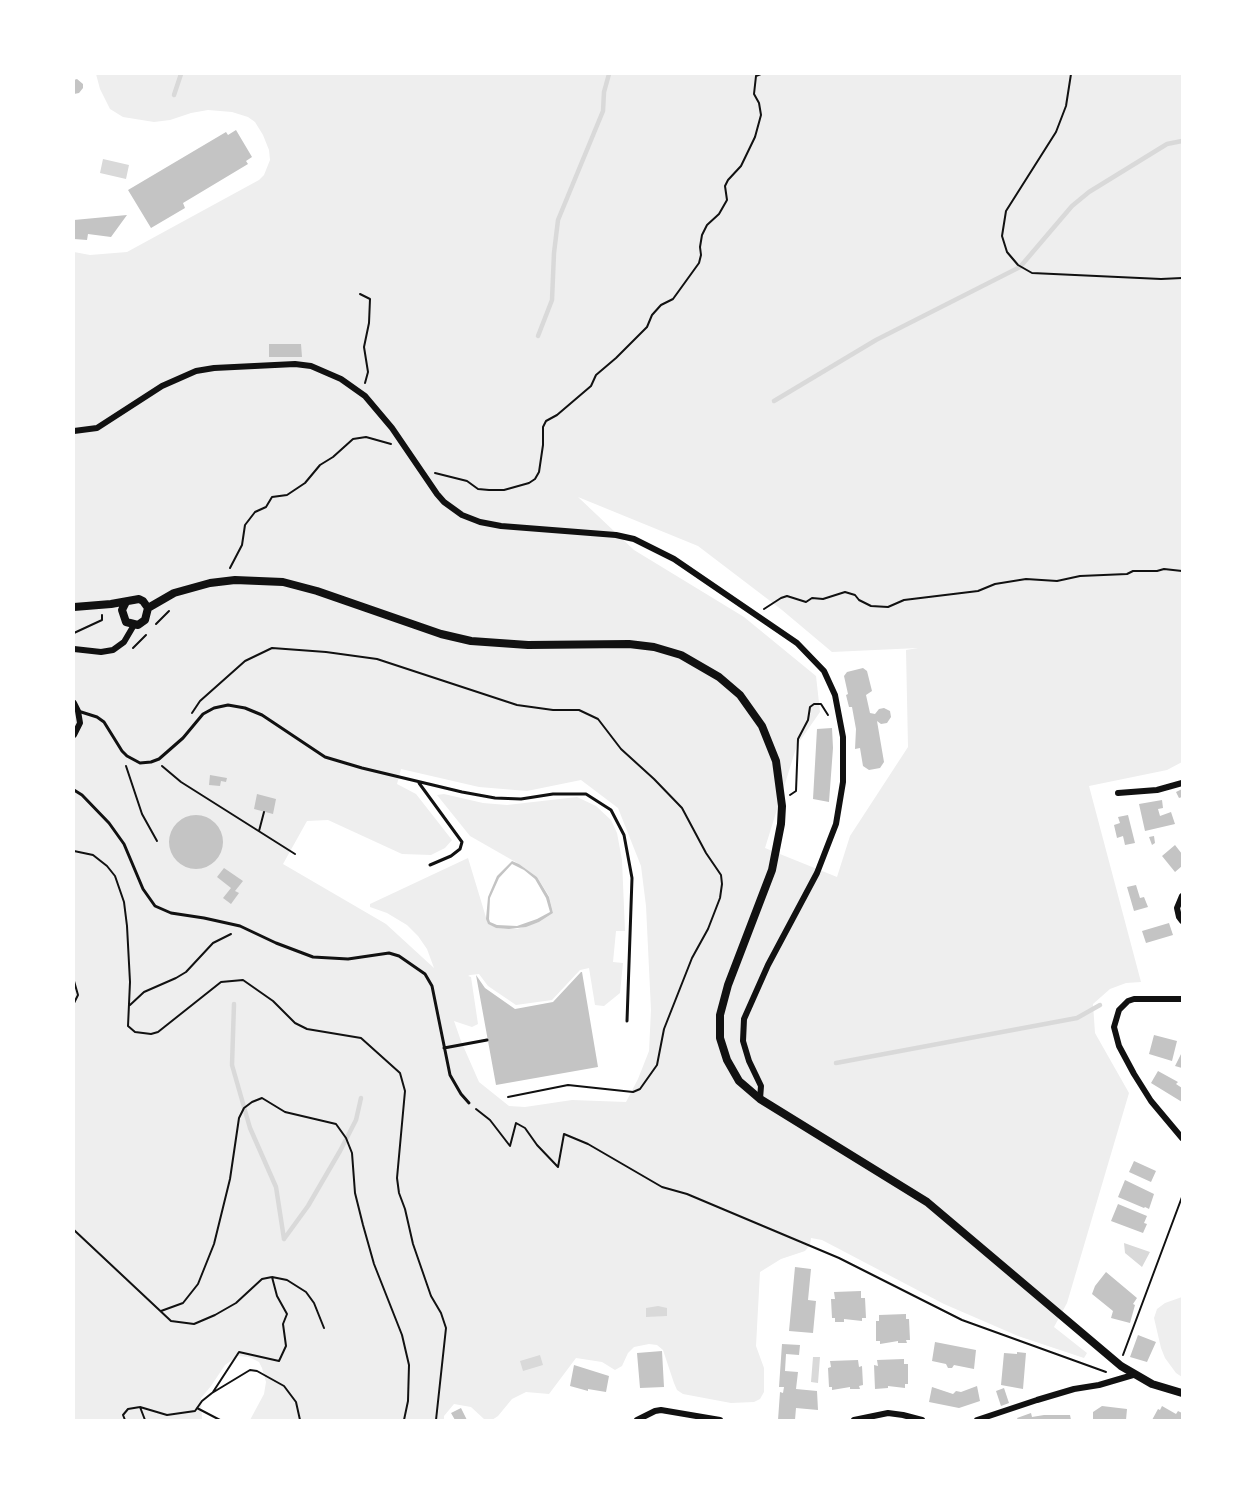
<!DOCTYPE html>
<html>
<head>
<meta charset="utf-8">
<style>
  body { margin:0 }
  #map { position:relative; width:1256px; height:1494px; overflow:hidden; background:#fff; font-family:Rubik,sans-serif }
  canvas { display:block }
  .frame { position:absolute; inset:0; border:75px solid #fff; pointer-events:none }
</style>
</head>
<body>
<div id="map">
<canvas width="1256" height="1494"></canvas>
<div class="frame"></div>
</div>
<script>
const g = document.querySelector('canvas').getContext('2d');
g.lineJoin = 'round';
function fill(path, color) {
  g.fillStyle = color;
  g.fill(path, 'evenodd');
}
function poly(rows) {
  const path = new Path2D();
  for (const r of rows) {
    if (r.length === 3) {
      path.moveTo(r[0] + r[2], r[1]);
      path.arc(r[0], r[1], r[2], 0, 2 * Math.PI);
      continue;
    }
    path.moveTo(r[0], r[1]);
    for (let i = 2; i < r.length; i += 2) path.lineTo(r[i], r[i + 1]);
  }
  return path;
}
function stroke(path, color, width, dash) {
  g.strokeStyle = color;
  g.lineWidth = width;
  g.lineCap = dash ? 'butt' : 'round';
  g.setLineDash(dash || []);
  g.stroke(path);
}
const green = poly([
  [96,74,1182,74,1182,762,1167,770,1089,786,1141,982,1126,983,1110,989,1093,1004,1095,1033,1129,1093,1067,1303,1054,1327,1087,1353,1084,1358,1018,1336,944,1304,822,1240,811,1238,810,1245,805,1251,781,1259,760,1272,756,1346,764,1368,764,1392,760,1399,754,1402,731,1403,683,1394,677,1390,674,1383,663,1350,657,1345,649,1344,634,1347,628,1353,622,1366,615,1370,602,1362,576,1358,549,1394,526,1392,512,1399,498,1416,492,1420,484,1419,471,1407,454,1404,444,1416,444,1420,250,1420,264,1394,266,1382,262,1368,259,1362,249,1357,238,1356,225,1365,211,1386,201,1398,202,1420,74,1420,74,252,90,255,127,252,259,180,264,175,270,160,269,150,263,135,255,122,248,117,232,112,208,110,191,113,170,120,154,122,123,117,110,109,100,89],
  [578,497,698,546,782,610,832,652,918,648,906,650,908,747,850,836,837,877,765,848,797,745,820,712,816,676,744,617,634,550],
  [401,769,479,787,527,791,581,780,618,808,641,866,646,906,651,1010,649,1051,638,1079,626,1102,572,1100,525,1107,509,1106,479,1082,461,1041,454,1021,472,1027,478,1024,471,977,468,976,470,975,479,974,488,986,516,1005,552,1000,580,970,589,968,595,1005,604,1006,620,993,623,963,613,962,616,931,625,931,622,860,617,833,611,820,596,806,577,797,507,805,483,803,444,794,437,795,470,836,519,864,537,877,549,896,553,913,539,922,517,929,496,928,488,924,468,858,370,904,370,907,387,913,407,925,418,936,427,949,434,968,386,924,283,864,307,821,328,820,402,854,431,855,445,848,452,840,416,794,397,784],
  [1182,1297,1182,1377,1176,1373,1165,1358,1161,1348,1154,1318,1157,1309,1165,1303]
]);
const water = poly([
  [103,159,129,165,126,179,100,173],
  [1124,1243,1150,1252,1142,1267,1125,1253],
  [658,1306,667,1308,667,1316,646,1317,646,1308],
  [540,1355,543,1365,523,1371,520,1361],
  [813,1357,820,1357,818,1383,811,1382]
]);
const stream = poly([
  [174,95,181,74],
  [538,336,552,300,554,253,558,220,603,111,604,92,609,74],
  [774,401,876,340,1020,267,1072,206,1089,192,1167,144,1182,141],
  [234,1004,232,1065,250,1128,276,1187,284,1239],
  [836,1063,1077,1018,1100,1005],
  [284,1239,308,1206,340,1151,356,1120,361,1098]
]);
const building = poly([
  [77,79,83,84,83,88,79,93,74,94,74,80],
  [236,130,252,157,246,161,248,164,183,203,185,208,151,228,128,190,226,132,228,135],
  [127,215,111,237,88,234,87,240,74,239,74,220],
  [269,344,301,344,302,357,269,357],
  [863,668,867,671,872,691,866,695,870,713,875,714,879,709,884,708,890,711,891,717,887,723,881,724,877,721,884,762,880,768,869,770,863,766,860,748,855,749,856,729,852,707,849,707,846,695,848,694,844,676,847,672],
  [832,728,833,748,829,802,813,799,817,729],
  [210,775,227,778,226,782,221,781,220,786,209,785],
  [1182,789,1182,797,1179,798,1176,792],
  [257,794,276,799,273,814,254,809],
  [1162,800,1163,808,1158,809,1160,816,1171,812,1175,824,1145,831,1139,804],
  [196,842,27],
  [1128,815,1135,843,1125,845,1123,836,1117,838,1114,825,1120,823,1118,817],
  [1154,836,1155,843,1152,845,1149,837],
  [1175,845,1182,854,1182,866,1175,872,1162,856],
  [512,861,519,864,537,877,549,897,553,913,539,922,526,927,509,929,496,928,488,924,486,919,488,897,497,876],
  [512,864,524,870,535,879,546,898,550,912,537,919,517,926,497,925,490,922,489,919,490,898,499,878],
  [224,868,243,881,235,891,239,893,231,904,223,898,231,888,217,877],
  [1136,885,1140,898,1144,897,1148,907,1134,911,1127,887],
  [1169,923,1173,935,1146,943,1142,931],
  [581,972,582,972,598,1067,496,1085,476,975,485,988,515,1009,553,1002],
  [1154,1035,1177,1041,1172,1061,1149,1054],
  [1182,1052,1182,1068,1175,1066],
  [1158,1071,1178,1082,1176,1084,1182,1088,1182,1102,1151,1083],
  [1134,1161,1156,1171,1151,1182,1129,1172],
  [1125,1180,1154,1194,1149,1209,1145,1207,1144,1208,1118,1197],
  [1118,1204,1147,1216,1144,1223,1147,1224,1143,1233,1111,1221],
  [795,1267,811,1269,808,1300,816,1301,813,1333,789,1331],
  [1106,1272,1137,1298,1133,1304,1135,1305,1130,1323,1111,1318,1113,1311,1092,1294,1095,1286],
  [861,1291,861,1298,865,1298,866,1318,862,1318,862,1321,844,1319,844,1322,835,1322,835,1318,832,1318,831,1299,835,1299,834,1292],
  [906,1314,906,1319,909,1319,910,1340,906,1340,907,1343,898,1343,898,1341,880,1344,880,1341,876,1341,876,1321,879,1321,879,1315],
  [1138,1335,1156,1342,1147,1362,1130,1357],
  [935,1342,976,1350,974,1369,954,1365,952,1368,948,1368,946,1364,932,1361],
  [782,1344,800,1345,799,1355,786,1354,785,1371,798,1372,796,1389,817,1391,818,1410,796,1408,795,1420,778,1420,780,1392,783,1393,784,1387,779,1387],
  [662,1351,664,1387,640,1388,637,1353],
  [1017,1352,1026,1353,1023,1389,1001,1385,1004,1353,1017,1354],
  [904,1359,904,1364,908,1364,908,1384,905,1384,905,1388,888,1386,888,1388,875,1389,874,1365,878,1366,877,1360],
  [858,1360,859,1367,862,1366,863,1385,859,1386,860,1389,850,1389,850,1387,832,1390,832,1387,829,1387,828,1368,831,1367,830,1361],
  [574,1365,609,1376,606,1392,588,1389,588,1391,570,1386],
  [977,1386,980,1401,959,1408,929,1402,932,1387,953,1394,956,1391,961,1392],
  [1004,1388,1009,1403,1001,1406,996,1391],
  [1102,1406,1127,1409,1126,1420,1093,1420,1093,1412],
  [1162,1406,1176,1414,1178,1411,1182,1413,1182,1420,1152,1420,1158,1409,1160,1410],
  [461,1408,467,1420,455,1420,451,1413],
  [1031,1413,1032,1417,1044,1415,1070,1415,1071,1420,1018,1420,1017,1418]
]);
const path = poly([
  [1071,74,1066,106,1056,132,1006,211,1002,236,1007,252,1018,265,1032,273,1161,279,1182,278],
  [360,294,370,299,369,323,364,347,368,372,365,383],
  [435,473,467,481,478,489,489,490,504,490,529,483,535,479,539,472,543,445,543,427,546,421,557,415,591,386,596,375,616,358,647,327,652,315,661,305,673,299,699,263,701,255,700,247,702,235,707,225,719,214,727,200,725,186,728,180,741,166,755,137,761,115,759,103,754,94,756,76,761,74],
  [230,568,242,545,245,525,255,512,266,507,272,497,287,495,305,483,320,465,333,457,353,439,366,437,391,444],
  [764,609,781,598,787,596,806,602,812,598,823,599,845,592,855,595,859,600,871,606,888,607,904,600,978,591,995,584,1026,579,1057,581,1080,576,1127,574,1133,571,1157,571,1164,569,1182,571],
  [156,624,169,611],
  [74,633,102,620,102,615],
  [133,648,146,635],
  [192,713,200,701,245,661,272,648,326,652,377,659,517,705,553,710,579,710,598,719,621,749,654,779,682,808,706,853,721,875,722,884,720,898,708,929,692,958,664,1029,657,1065,640,1089,633,1092,568,1085,508,1097],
  [126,766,142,814,157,841],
  [162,766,181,782,295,854],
  [790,795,796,791,798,739,808,720,810,707,814,704,821,704,828,715],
  [259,831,264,812],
  [74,851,93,855,107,866,115,876,124,902,127,926,130,982,128,1026,135,1032,151,1034,158,1032,221,982,243,980,273,1001,295,1023,307,1029,361,1038,400,1073,405,1091,397,1178,399,1193,405,1209,413,1244,431,1296,441,1313,446,1328,436,1420],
  [74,981,78,995,74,1003],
  [130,1005,144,992,176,978,186,972,213,943,231,934],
  [476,1109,490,1120,510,1146,516,1123,525,1128,537,1145,558,1167,564,1134,588,1144,662,1187,687,1194,839,1258,962,1320,1106,1372],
  [74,1230,171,1321,194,1324,215,1315,236,1303,262,1279,272,1277,287,1280,306,1292,314,1303,324,1328],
  [161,1311,183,1303,198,1284,214,1244,230,1179,239,1118,244,1108,252,1102,262,1098,285,1112,336,1124,346,1138,352,1153,355,1193,363,1225,374,1264,402,1335,409,1365,408,1401,404,1420],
  [1123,1355,1182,1197],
  [213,1392,239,1352,279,1361,286,1346,283,1324,287,1314,277,1296,272,1277],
  [140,1407,145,1420],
  [197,1408,220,1420],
  [125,1420,123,1415,128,1409,140,1407,167,1415,195,1411,202,1401,212,1393,250,1370,257,1371,284,1386,296,1402,300,1420]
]);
const service = poly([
  [78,711,97,717,104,722,122,751,127,756,140,763,151,762,159,759,183,738,203,714,214,708,228,705,245,708,262,715,325,757,362,768,462,792,495,798,521,799,553,794,586,794,611,810,624,835,632,878,627,1021],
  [419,783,462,842,460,849,451,856,430,865],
  [74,790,82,795,109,823,124,844,143,889,155,906,171,913,204,918,240,926,276,943,313,957,348,959,389,953,399,956,425,974,432,986,450,1075,461,1094,469,1103],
  [444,1048,487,1040]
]);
const minor = poly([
  [74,431,97,428,162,386,196,371,214,368,295,364,311,366,341,379,365,396,392,428,437,494,444,502,462,515,480,522,501,526,616,535,634,539,674,559,797,643,824,671,835,695,843,737,843,782,836,824,817,873,768,965,744,1019,743,1041,749,1061,761,1086,760,1099],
  [74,649,101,652,113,650,124,642,134,625],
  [74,703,78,711,80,723,74,735],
  [1118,793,1157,790,1182,783],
  [1182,896,1177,908,1179,917,1182,921],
  [1182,999,1134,999,1128,1001,1119,1010,1114,1027,1119,1046,1134,1074,1151,1101,1182,1138],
  [637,1420,655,1411,661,1410,720,1420],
  [854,1420,888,1413,903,1415,922,1420],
  [977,1420,1037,1400,1074,1389,1099,1385,1133,1375]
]);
const tertiary = poly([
  [74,607,111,604,139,599,143,601,148,608,145,620,138,625,126,622,122,610,126,602],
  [148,608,174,593,210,583,235,580,283,582,317,591,441,634,471,641,528,645,629,644,654,647,681,655,719,677,740,695,762,726,776,761,782,806,781,824,772,870,728,985,720,1015,720,1038,727,1060,739,1081,760,1099,927,1202,1121,1366,1152,1384,1182,1393]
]);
fill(green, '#eee');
fill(water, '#d9d9d9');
stroke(stream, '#d9d9d9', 4.5);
fill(building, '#c4c4c4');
stroke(path, '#111', 2);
stroke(service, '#111', 3);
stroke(minor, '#111', 6);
stroke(tertiary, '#111', 8);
</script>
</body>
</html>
